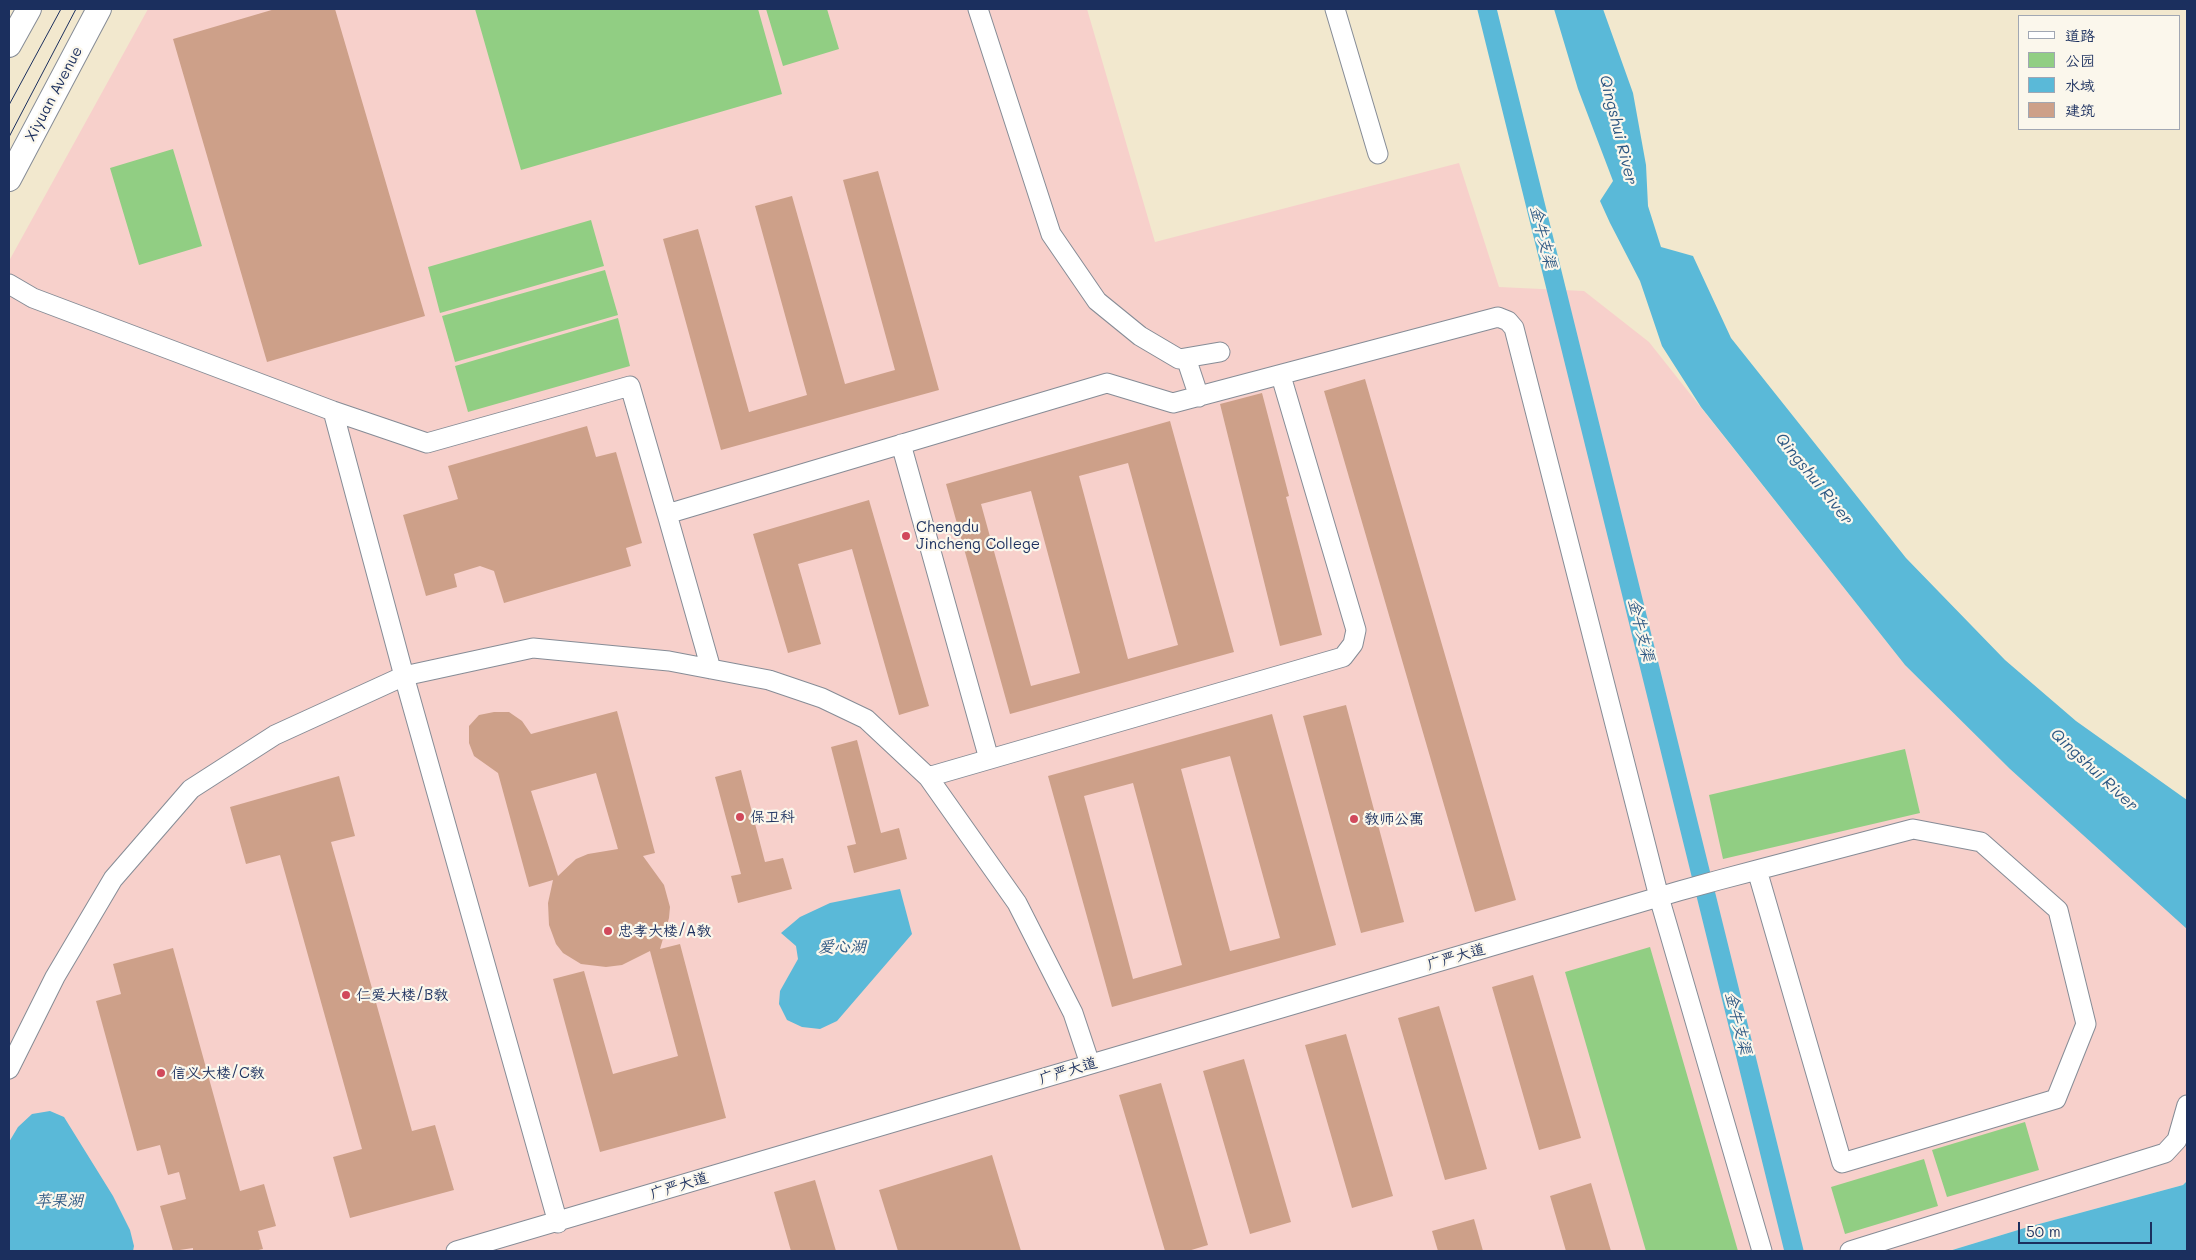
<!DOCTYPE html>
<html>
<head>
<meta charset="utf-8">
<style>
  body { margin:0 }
  #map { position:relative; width:2196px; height:1260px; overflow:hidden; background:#f2e8ce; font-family:Mali,"LXGW WenKai TC",sans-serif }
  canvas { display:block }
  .frame { position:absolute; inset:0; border:10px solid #1b2f5e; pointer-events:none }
  .legend { position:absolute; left:2018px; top:15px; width:162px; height:115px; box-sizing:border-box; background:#fbf7ec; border:1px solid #a1a7b3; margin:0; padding:6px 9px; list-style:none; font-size:15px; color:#1b2f5e }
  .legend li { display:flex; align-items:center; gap:10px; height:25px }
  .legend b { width:25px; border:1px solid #a1a7b3 }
  .scale { position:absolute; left:2018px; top:1222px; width:134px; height:22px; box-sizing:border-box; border:2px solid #1b2f5e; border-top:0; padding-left:6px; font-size:15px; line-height:18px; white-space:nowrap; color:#1b2f5e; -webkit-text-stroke:4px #fbf7ec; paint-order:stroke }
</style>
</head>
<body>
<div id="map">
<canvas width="2196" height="1260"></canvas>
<div class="frame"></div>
<ul class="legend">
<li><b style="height:6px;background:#fff"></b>道路</li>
<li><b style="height:14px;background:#91ce83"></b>公园</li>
<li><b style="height:14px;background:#5ab9d8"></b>水域</li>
<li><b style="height:14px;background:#cda089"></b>建筑</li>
</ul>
<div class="scale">50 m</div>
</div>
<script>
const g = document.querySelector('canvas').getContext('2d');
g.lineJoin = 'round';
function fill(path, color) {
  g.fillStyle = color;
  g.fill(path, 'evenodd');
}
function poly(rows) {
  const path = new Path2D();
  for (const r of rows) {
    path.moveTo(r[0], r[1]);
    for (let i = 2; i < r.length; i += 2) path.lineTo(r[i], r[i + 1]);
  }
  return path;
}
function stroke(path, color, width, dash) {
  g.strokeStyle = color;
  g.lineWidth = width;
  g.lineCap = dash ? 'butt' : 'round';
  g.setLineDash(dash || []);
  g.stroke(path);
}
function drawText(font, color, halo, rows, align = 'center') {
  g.font = font + ' Mali,"LXGW WenKai TC",sans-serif';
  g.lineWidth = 4.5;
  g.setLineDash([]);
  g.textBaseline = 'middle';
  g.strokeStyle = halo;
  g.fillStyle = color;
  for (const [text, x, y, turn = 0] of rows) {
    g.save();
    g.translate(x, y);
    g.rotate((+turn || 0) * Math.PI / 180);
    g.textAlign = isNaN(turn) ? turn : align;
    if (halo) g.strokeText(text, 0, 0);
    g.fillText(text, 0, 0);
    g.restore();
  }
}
const built = poly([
  [148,9,1087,9,1155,242,1459,163,1499,287,1584,291,1649,342,1905,665,2010,769,2184,924,2187,929,2187,1181,2183,1185,2028,1227,1949,1251,9,1251,9,261]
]);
const green = poly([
  [475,9,758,9,782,94,521,170],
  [766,9,827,9,839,49,783,66],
  [173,149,202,246,139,265,110,168],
  [591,220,604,266,440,313,428,267],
  [605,270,618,315,455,362,442,316],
  [618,318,630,366,468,412,455,366],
  [1905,749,1920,813,1723,859,1709,795],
  [1650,947,1738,1251,1646,1251,1565,972],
  [2025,1122,2039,1170,1947,1197,1932,1150],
  [1924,1159,1938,1206,1845,1234,1831,1187]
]);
const water = poly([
  [1554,9,1603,9,1633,93,1646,165,1648,206,1661,247,1693,256,1731,338,1906,558,2005,660,2076,721,2187,800,2187,929,2010,769,1905,665,1701,407,1662,346,1640,281,1610,223,1600,201,1613,181,1578,89],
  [900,889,912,934,837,1021,820,1029,802,1027,787,1020,779,1004,780,991,798,959,796,946,781,933,800,917,830,903],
  [50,1111,64,1117,113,1196,130,1230,134,1246,133,1251,9,1251,9,1142,18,1127,32,1114],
  [2187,1181,2187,1251,1949,1251,2028,1227,2183,1185]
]);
const canal = poly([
  [1487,9,1794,1251]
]);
const building = poly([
  [275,9,335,9,425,316,267,362,173,39],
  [878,171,939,390,721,450,663,239,698,229,749,412,807,395,755,206,792,196,845,384,895,370,843,180],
  [1365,379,1516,900,1475,912,1324,391],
  [1262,393,1289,496,1286,497,1322,635,1280,646,1220,404],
  [1170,421,1234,652,1010,714,946,484],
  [1128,463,1178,645,1128,659,1079,476],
  [1031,491,1080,673,1031,686,981,504],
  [587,426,596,457,616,452,642,543,626,548,631,566,504,603,494,571,480,566,454,574,457,587,426,596,403,515,458,499,448,466],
  [869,500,929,706,899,715,852,549,798,564,821,644,788,653,753,534],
  [1346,705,1404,922,1361,933,1303,716],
  [617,711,655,853,643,856,664,885,670,907,669,918,660,949,680,944,726,1118,600,1152,553,979,584,971,613,1074,678,1056,650,951,622,965,606,967,581,964,563,953,556,944,549,925,548,903,553,880,529,887,498,773,474,756,469,743,469,726,479,715,494,712,509,712,522,721,531,734],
  [596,773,618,849,588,854,576,859,558,876,531,791],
  [1272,714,1336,945,1112,1007,1048,776],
  [1230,756,1280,938,1230,951,1181,769],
  [1133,783,1182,965,1133,979,1084,796],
  [857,740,881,833,899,828,907,859,854,873,847,846,856,844,831,747],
  [741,770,765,862,783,858,792,889,738,903,731,876,741,874,715,777],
  [339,776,355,836,331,842,412,1131,435,1125,454,1190,350,1218,333,1157,362,1149,280,855,246,864,230,807],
  [173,948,240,1191,264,1184,276,1226,258,1231,263,1249,254,1251,193,1251,193,1248,173,1251,160,1206,186,1199,179,1172,168,1175,160,1145,137,1151,96,1001,121,994,113,964],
  [1533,975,1581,1138,1539,1150,1492,987],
  [1439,1006,1487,1169,1445,1180,1398,1018],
  [1346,1034,1393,1196,1352,1208,1305,1045],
  [1244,1059,1291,1222,1250,1234,1203,1071],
  [1161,1083,1208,1245,1188,1251,1165,1251,1119,1095],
  [992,1155,1021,1251,898,1251,879,1190],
  [815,1180,836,1251,791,1251,774,1192],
  [1591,1183,1611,1251,1566,1251,1550,1196],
  [1474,1219,1483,1251,1438,1251,1432,1231]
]);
const minor = poly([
  [978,9,1051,234,1097,301,1140,336,1179,359,1220,352],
  [1335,9,1378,154],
  [9,284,33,298,333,411,427,443,630,386,667,514,1107,383,1173,403,1498,317,1508,321,1514,328,1659,897,1762,1251],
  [1186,358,1199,397],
  [333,411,404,676,558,1223],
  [901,444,989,759],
  [667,514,711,669],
  [928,777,1343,657,1353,644,1356,630,1281,376],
  [9,1069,55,977,113,879,191,789,275,735,404,676,533,648,669,661,769,680,822,698,866,719,928,777,1017,903,1073,1013,1090,1064],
  [456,1251,1679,891,1719,880,1757,870,1913,829,1981,842,2058,910,2086,1024,2056,1099,1842,1163,1757,870],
  [1850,1251,2165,1153,2177,1140,2187,1105]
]);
const major = poly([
  [9,45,29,9],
  [9,179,99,9]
]);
const tram = poly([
  [9,105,61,9],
  [9,137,76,9]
]);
const markers = [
  [906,536,5,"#d1495b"],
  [740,817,5,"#d1495b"],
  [1354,819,5,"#d1495b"],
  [608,931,5,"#d1495b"],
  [346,995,5,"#d1495b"],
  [161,1073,5,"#d1495b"]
];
const streetNames = [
  ["Xiyuan Avenue",54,94,-62],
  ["广严大道",1456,957,-16],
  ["广严大道",1068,1071,-17],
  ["广严大道",679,1186,-17]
];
const poiNames = [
  ["Chengdu",916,527],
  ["Jincheng College",916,544],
  ["保卫科",750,817],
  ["教师公寓",1364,819],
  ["忠孝大楼/A教",618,931],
  ["仁爱大楼/B教",356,995],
  ["信义大楼/C教",171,1073]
];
const waterNames = [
  ["Qingshui River",1618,130,76],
  ["金牛支渠",1543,237,76],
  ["Qingshui River",1814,479,51],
  ["金牛支渠",1641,630,76],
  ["Qingshui River",2094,770,43],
  ["爱心湖",842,947],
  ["金牛支渠",1738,1023,76],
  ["苹果湖",59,1201]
];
fill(built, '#f7d0cb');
fill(green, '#91ce83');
fill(water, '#5ab9d8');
stroke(canal, '#5ab9d8', 19);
fill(building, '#cda089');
stroke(minor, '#868c96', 21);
stroke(major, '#868c96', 26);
stroke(minor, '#fff', 19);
stroke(major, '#fff', 24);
stroke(tram, '#1b2f5e', 1);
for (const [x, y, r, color] of markers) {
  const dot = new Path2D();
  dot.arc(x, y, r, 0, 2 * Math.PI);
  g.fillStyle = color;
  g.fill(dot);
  stroke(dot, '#fbf7ec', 2);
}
drawText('15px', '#1b2f5e', '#fbf7ec', streetNames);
drawText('15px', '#1b2f5e', '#fbf7ec', poiNames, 'left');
drawText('italic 16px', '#2e5883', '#fbf7ec', waterNames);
</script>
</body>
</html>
